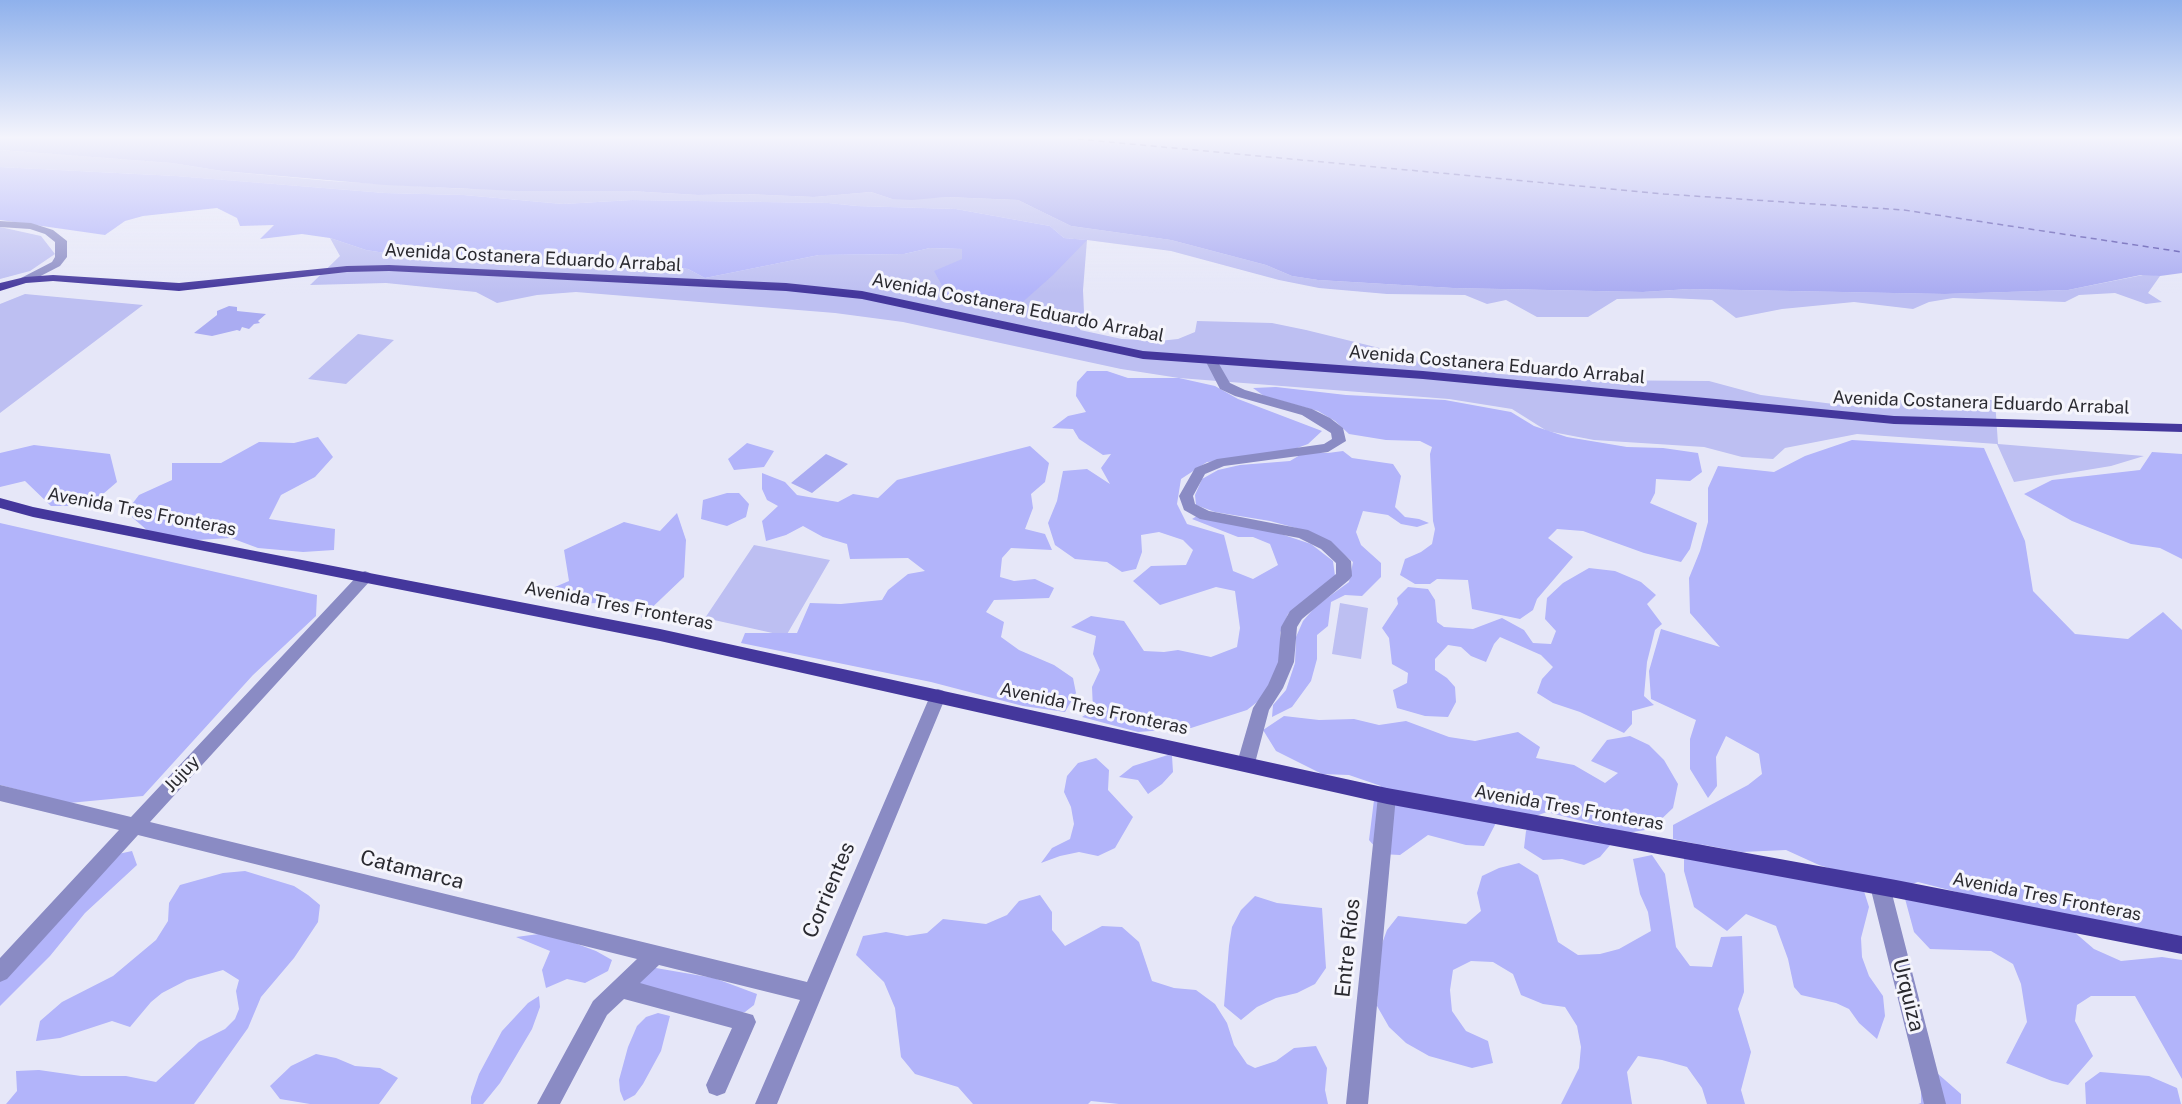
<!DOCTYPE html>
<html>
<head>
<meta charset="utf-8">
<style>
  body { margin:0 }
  canvas { display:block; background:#e6e7f8 }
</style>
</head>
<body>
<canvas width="2182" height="1104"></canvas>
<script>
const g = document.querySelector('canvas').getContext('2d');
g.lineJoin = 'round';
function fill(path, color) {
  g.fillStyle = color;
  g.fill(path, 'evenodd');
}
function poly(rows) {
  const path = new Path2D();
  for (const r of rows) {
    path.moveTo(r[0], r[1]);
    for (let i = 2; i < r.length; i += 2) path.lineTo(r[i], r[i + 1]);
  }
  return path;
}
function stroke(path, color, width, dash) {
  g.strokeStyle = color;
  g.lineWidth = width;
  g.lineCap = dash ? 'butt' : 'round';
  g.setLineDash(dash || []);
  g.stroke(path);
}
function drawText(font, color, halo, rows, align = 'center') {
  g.font = font + ' "Public Sans",sans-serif';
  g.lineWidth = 6;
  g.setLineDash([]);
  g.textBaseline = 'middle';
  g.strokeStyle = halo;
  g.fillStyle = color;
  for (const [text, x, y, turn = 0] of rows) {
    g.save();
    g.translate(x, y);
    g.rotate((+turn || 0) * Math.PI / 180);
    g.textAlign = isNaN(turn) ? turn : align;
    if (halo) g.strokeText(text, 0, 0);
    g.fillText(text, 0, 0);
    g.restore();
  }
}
const green = poly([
  [0,150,172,163,222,171,330,181,467,189,630,191,698,195,745,194,814,197,871,192,892,199,946,197,1018,200,1071,226,1171,240,1266,265,1292,276,1318,280,1453,288,1643,292,1689,289,1945,294,2068,290,2148,274,2160,276,2148,293,2162,302,2146,304,2115,293,2079,295,2065,302,1953,298,1929,302,1913,309,1854,302,1782,309,1736,318,1712,300,1670,298,1617,299,1588,317,1537,317,1506,300,1487,304,1465,295,1387,294,1319,288,1279,280,1171,251,1087,240,1083,290,1084,312,1080,330,1122,339,1159,341,1178,339,1195,332,1197,321,1272,323,1306,330,1408,355,1500,374,1581,380,1709,381,1761,395,1850,406,1897,400,1995,400,1998,444,2144,456,2111,466,2014,482,1997,444,1857,434,1785,448,1773,459,1742,457,1704,447,1594,440,1547,431,1512,409,1449,399,1179,378,1121,369,903,322,835,313,576,292,537,295,497,303,476,292,386,283,310,285,340,256,330,238,366,250,404,256,603,266,652,265,688,269,705,278,819,255,904,254,930,248,962,249,962,259,1086,240,1064,238,1050,226,956,209,857,206,829,203,632,200,563,204,464,195,385,193,176,176,0,167],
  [0,227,41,236,55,254,30,271,0,279],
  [25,294,143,305,0,413,0,304],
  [358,334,394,340,346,384,308,379],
  [754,545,830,560,786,636,705,618],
  [1340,603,1368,608,1361,659,1332,654]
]);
const forest = poly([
  [0,167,176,176,385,193,464,195,563,204,632,200,829,203,857,206,956,209,1050,226,1064,238,1087,240,1053,275,1017,307,985,307,949,298,934,271,962,259,962,249,930,248,904,254,819,255,705,278,688,269,652,265,603,266,404,256,366,250,330,238,302,234,260,239,274,225,240,226,237,218,217,208,143,216,125,221,105,235,0,220],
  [1087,371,1107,371,1128,378,1179,378,1215,386,1238,399,1322,431,1308,444,1273,457,1207,462,1181,479,1177,504,1187,524,1224,535,1233,571,1253,579,1278,565,1270,544,1253,537,1238,537,1192,519,1197,516,1275,532,1311,544,1333,561,1335,576,1288,614,1280,633,1280,660,1275,688,1247,710,1191,728,1138,732,1082,717,1093,710,1092,687,1100,670,1093,654,1096,636,1071,627,1091,616,1124,621,1144,651,1164,652,1178,650,1211,657,1237,647,1240,628,1235,591,1216,587,1160,605,1133,581,1151,566,1186,565,1193,550,1183,540,1159,532,1141,535,1142,552,1136,569,1122,572,1107,562,1075,559,1055,545,1048,523,1057,501,1063,471,1087,469,1110,484,1101,468,1111,454,1103,455,1079,439,1073,429,1052,428,1068,416,1086,412,1076,396,1077,382],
  [1276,387,1346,395,1445,400,1511,412,1534,426,1567,437,1627,447,1663,448,1698,453,1702,472,1690,481,1656,479,1655,493,1650,503,1697,523,1690,549,1681,562,1644,553,1583,531,1557,529,1548,538,1573,557,1537,599,1533,610,1520,619,1472,609,1468,580,1437,579,1430,584,1415,584,1400,575,1405,559,1421,552,1432,544,1435,529,1433,521,1430,454,1432,447,1420,441,1386,440,1349,434,1335,421,1318,411,1264,396,1253,388],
  [318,437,333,457,315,477,281,495,269,519,335,529,334,550,303,552,258,548,231,538,196,540,148,531,126,512,139,495,172,480,172,463,221,463,259,442,294,443],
  [1852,440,1984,448,2025,541,2033,591,2075,634,2128,639,2163,612,2182,630,2182,936,1996,902,1918,882,1896,889,1819,865,1786,850,1742,852,1699,844,1863,888,1869,907,1861,938,1862,957,1869,976,1883,996,1885,1016,1877,1039,1859,1023,1849,1009,1836,1003,1801,995,1794,987,1788,959,1776,926,1746,914,1727,931,1694,907,1684,871,1684,854,1697,844,1673,839,1673,825,1748,785,1762,774,1759,754,1726,736,1716,757,1717,786,1708,798,1690,769,1690,739,1696,720,1651,699,1649,671,1661,629,1720,647,1690,613,1689,578,1700,551,1708,522,1708,488,1718,466,1774,472,1805,456],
  [747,443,774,451,764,467,734,470,728,459],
  [34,445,110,454,117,482,89,506,51,506,25,481,0,487,0,453],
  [1030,446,1049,463,1045,482,1031,494,1033,508,1025,529,1045,534,1052,550,1011,548,1002,558,1000,577,1014,581,1035,579,1054,588,1049,598,994,600,986,612,1004,622,1001,637,1019,650,1054,665,1073,678,1076,693,1065,712,1023,706,931,682,741,643,745,633,797,633,810,603,841,604,882,600,888,590,908,574,925,571,908,558,850,559,847,544,823,537,803,526,786,535,766,541,762,521,778,506,767,500,762,489,762,473,785,482,797,495,838,502,853,494,878,498,897,480],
  [1343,451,1352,458,1393,464,1401,476,1395,507,1405,517,1419,519,1429,523,1417,527,1401,524,1388,515,1363,511,1356,532,1361,545,1381,563,1381,577,1362,596,1345,595,1331,602,1328,626,1317,635,1317,659,1311,681,1292,707,1272,717,1273,705,1286,690,1295,663,1296,637,1303,621,1316,606,1349,582,1353,562,1333,546,1311,532,1270,521,1215,512,1196,505,1195,495,1202,479,1218,470,1240,465,1290,461,1305,452,1328,453],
  [2152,452,2182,454,2182,559,2160,548,2131,544,2072,521,2024,494,2052,480,2140,470],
  [727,493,739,493,749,504,746,517,727,526,701,519,703,500],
  [677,513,686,540,684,577,641,618,646,601,574,604,536,595,569,581,564,550,624,522,660,531],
  [0,523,317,595,316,616,253,675,143,796,69,803,0,785],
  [1589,568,1615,571,1641,582,1656,595,1647,604,1662,624,1655,630,1647,662,1644,696,1654,705,1632,711,1632,724,1624,733,1580,712,1553,703,1537,693,1542,679,1553,667,1541,655,1500,637,1494,644,1486,662,1471,656,1461,647,1448,645,1435,659,1435,670,1447,678,1455,687,1456,702,1448,717,1425,716,1397,708,1393,690,1407,683,1408,673,1392,664,1389,638,1382,628,1398,604,1397,598,1408,587,1428,589,1435,600,1437,622,1444,627,1473,629,1502,618,1524,630,1533,643,1551,644,1556,631,1545,619,1547,598,1563,583],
  [1284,716,1319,720,1354,719,1379,725,1406,721,1449,737,1475,741,1518,732,1540,747,1536,758,1574,765,1605,783,1618,773,1591,761,1607,740,1630,736,1649,745,1664,760,1678,784,1673,808,1651,829,1627,833,1547,812,1521,821,1497,821,1484,846,1466,845,1428,835,1400,855,1381,854,1369,840,1375,792,1381,786,1349,775,1322,774,1276,751,1263,730],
  [1168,755,1172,756,1173,772,1162,784,1148,794,1138,780,1119,777,1133,766],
  [1096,758,1109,770,1108,790,1133,817,1115,848,1098,856,1079,852,1060,856,1041,863,1052,848,1070,839,1074,824,1071,807,1064,792,1067,776,1078,763],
  [1534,818,1617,837,1600,857,1584,865,1562,859,1543,860,1524,848,1526,831],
  [132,851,137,865,85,913,50,956,0,1006,0,971,109,856],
  [1652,855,1665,874,1676,947,1690,966,1712,967,1721,937,1742,936,1744,992,1738,1009,1751,1052,1741,1090,1745,1104,1707,1104,1702,1088,1687,1067,1662,1060,1638,1056,1627,1072,1632,1104,1561,1104,1579,1068,1581,1047,1577,1026,1565,1007,1543,1004,1521,995,1513,974,1493,962,1471,961,1453,970,1450,990,1452,1011,1466,1031,1488,1041,1493,1063,1472,1068,1429,1056,1406,1043,1389,1027,1377,1006,1380,949,1387,930,1398,916,1466,924,1481,911,1477,893,1482,876,1499,868,1519,863,1538,875,1558,942,1578,955,1600,954,1619,949,1651,931,1648,912,1640,894,1633,859],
  [245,871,294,886,308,895,320,905,318,922,294,958,261,997,248,1028,194,1104,6,1104,17,1091,16,1071,39,1070,81,1076,126,1076,156,1082,199,1042,225,1029,235,1019,239,1009,236,991,239,980,223,970,187,980,162,993,151,1002,130,1027,112,1021,60,1038,36,1041,40,1021,62,1002,113,976,156,940,168,921,169,903,180,885,223,873],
  [1040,895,1052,912,1052,930,1065,946,1102,926,1122,927,1139,942,1152,981,1174,988,1196,990,1215,1004,1227,1023,1234,1045,1247,1064,1255,1068,1276,1061,1294,1048,1316,1046,1327,1068,1325,1090,1328,1104,1119,1104,1091,1101,1088,1104,973,1104,958,1087,915,1074,901,1057,895,1008,884,982,856,955,863,936,886,932,907,936,927,933,943,919,986,924,1007,915,1019,901],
  [1904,895,2073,931,2094,949,2121,961,2162,957,2182,960,2182,1079,2135,996,2091,996,2077,1005,2075,1021,2093,1056,2068,1085,2052,1081,2006,1063,2027,1022,2021,984,2013,964,1991,951,1930,949,1914,932],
  [1255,896,1277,903,1322,908,1326,968,1315,984,1297,993,1276,998,1257,1007,1241,1020,1224,1006,1229,946,1232,927,1241,910],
  [539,934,561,938,596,951,612,960,608,971,585,983,567,979,546,988,542,970,550,951,516,937],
  [650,967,714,978,757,994,754,1005,745,1012,734,1013,624,981],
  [539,996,540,1007,532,1029,500,1083,483,1104,471,1104,471,1097,479,1074,502,1031,528,1003],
  [658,1013,670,1016,661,1051,643,1084,635,1095,624,1101,620,1091,619,1080,628,1047,637,1026,646,1017],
  [316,1054,336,1058,355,1066,380,1068,398,1078,379,1104,310,1104,280,1099,270,1086,291,1066],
  [2100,1072,2149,1076,2177,1088,2181,1104,2086,1104,2085,1083],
  [1937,1073,1961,1094,1961,1104,1918,1104,1921,1103,1921,1082]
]);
const water = poly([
  [0,138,2182,138,2182,273,2160,276,2141,275,2068,290,1945,294,1689,289,1643,292,1453,288,1318,280,1292,276,1266,265,1171,240,1071,226,1018,200,946,197,912,200,892,199,871,192,814,197,745,194,698,195,630,191,517,191,385,185,222,171,172,163,0,150],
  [229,306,237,307,237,311,266,314,258,321,260,323,254,324,249,329,242,327,240,331,237,330,212,336,194,333,217,315,217,311],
  [826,454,848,464,812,493,791,483]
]);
const ferry = poly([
  [1067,138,1664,194,1904,210,2182,252]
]);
const minor = poly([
  [0,221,31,223,53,230,67,241,67,257,60,266,29,282,21,282,21,278,52,262,55,257,55,242,45,234,30,229,0,227,0,221],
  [1211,356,1215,357,1230,383,1245,390,1312,409,1330,418,1343,428,1346,441,1328,452,1224,466,1205,474,1193,496,1195,504,1209,511,1308,530,1331,541,1351,561,1352,576,1349,580,1302,619,1297,627,1294,662,1283,688,1269,710,1255,763,1252,768,1246,770,1240,768,1237,763,1253,708,1268,685,1278,662,1281,627,1290,611,1336,574,1336,563,1321,549,1299,538,1200,519,1184,510,1179,496,1195,468,1217,459,1324,444,1332,439,1331,433,1302,415,1235,396,1220,389,1205,360,1211,356],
  [365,571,370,573,373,577,370,581,150,822,807,982,930,696,932,691,938,689,944,691,946,696,777,1104,755,1104,800,1000,659,965,640,983,753,1015,756,1022,725,1093,717,1096,709,1093,706,1085,732,1028,624,999,607,1015,560,1104,537,1104,593,1001,637,959,138,835,7,979,0,982,0,958,119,830,0,801,0,785,131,817,360,573,365,571],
  [1387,788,1393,791,1396,796,1368,1104,1346,1104,1378,796,1381,791,1387,788],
  [1880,877,1887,880,1890,886,1946,1104,1924,1104,1870,886,1873,880,1880,877]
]);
const major = poly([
  [389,265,786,283,862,291,1143,351,1423,371,1894,416,2182,424,2182,432,1894,424,1423,379,1143,359,862,299,786,291,389,271,347,272,179,291,53,281,26,283,0,291,0,283,25,277,53,275,179,283,347,266,389,265],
  [0,498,33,507,193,539,660,629,1387,788,1896,880,2182,936,2182,954,1896,898,1387,804,660,641,33,517,0,508,0,498]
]);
const streetNames = [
  ["Avenida Costanera Eduardo Arrabal",533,258,3],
  ["Avenida Costanera Eduardo Arrabal",1018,308,11],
  ["Avenida Costanera Eduardo Arrabal",1497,365,5],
  ["Avenida Costanera Eduardo Arrabal",1981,403,2],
  ["Avenida Tres Fronteras",142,512,11],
  ["Avenida Tres Fronteras",619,606,11],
  ["Avenida Tres Fronteras",1094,709,12],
  ["Jujuy",182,774,-47],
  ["Avenida Tres Fronteras",1569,808,10],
  ["Avenida Tres Fronteras",2047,897,11]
];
const nearStreetnames = [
  ["Catamarca",412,870,14],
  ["Corrientes",829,890,-67],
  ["Entre Ríos",1348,948,-84],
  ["Urquiza",1908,995,76]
];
fill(green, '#bdbff2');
fill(forest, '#b2b4fa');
fill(water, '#aaacf2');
stroke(ferry, '#4e45a8', 1.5, [6, 4.5]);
fill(minor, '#8a8bc4');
fill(major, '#44379c');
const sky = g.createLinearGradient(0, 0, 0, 293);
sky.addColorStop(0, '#8fb1ec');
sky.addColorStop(0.47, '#f4f4fc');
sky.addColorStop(1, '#f4f4fc00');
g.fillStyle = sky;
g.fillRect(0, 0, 2182, 293);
drawText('18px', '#2a2a30', '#f5f5fc', streetNames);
drawText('21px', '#2a2a30', '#f5f5fc', nearStreetnames);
</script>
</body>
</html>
